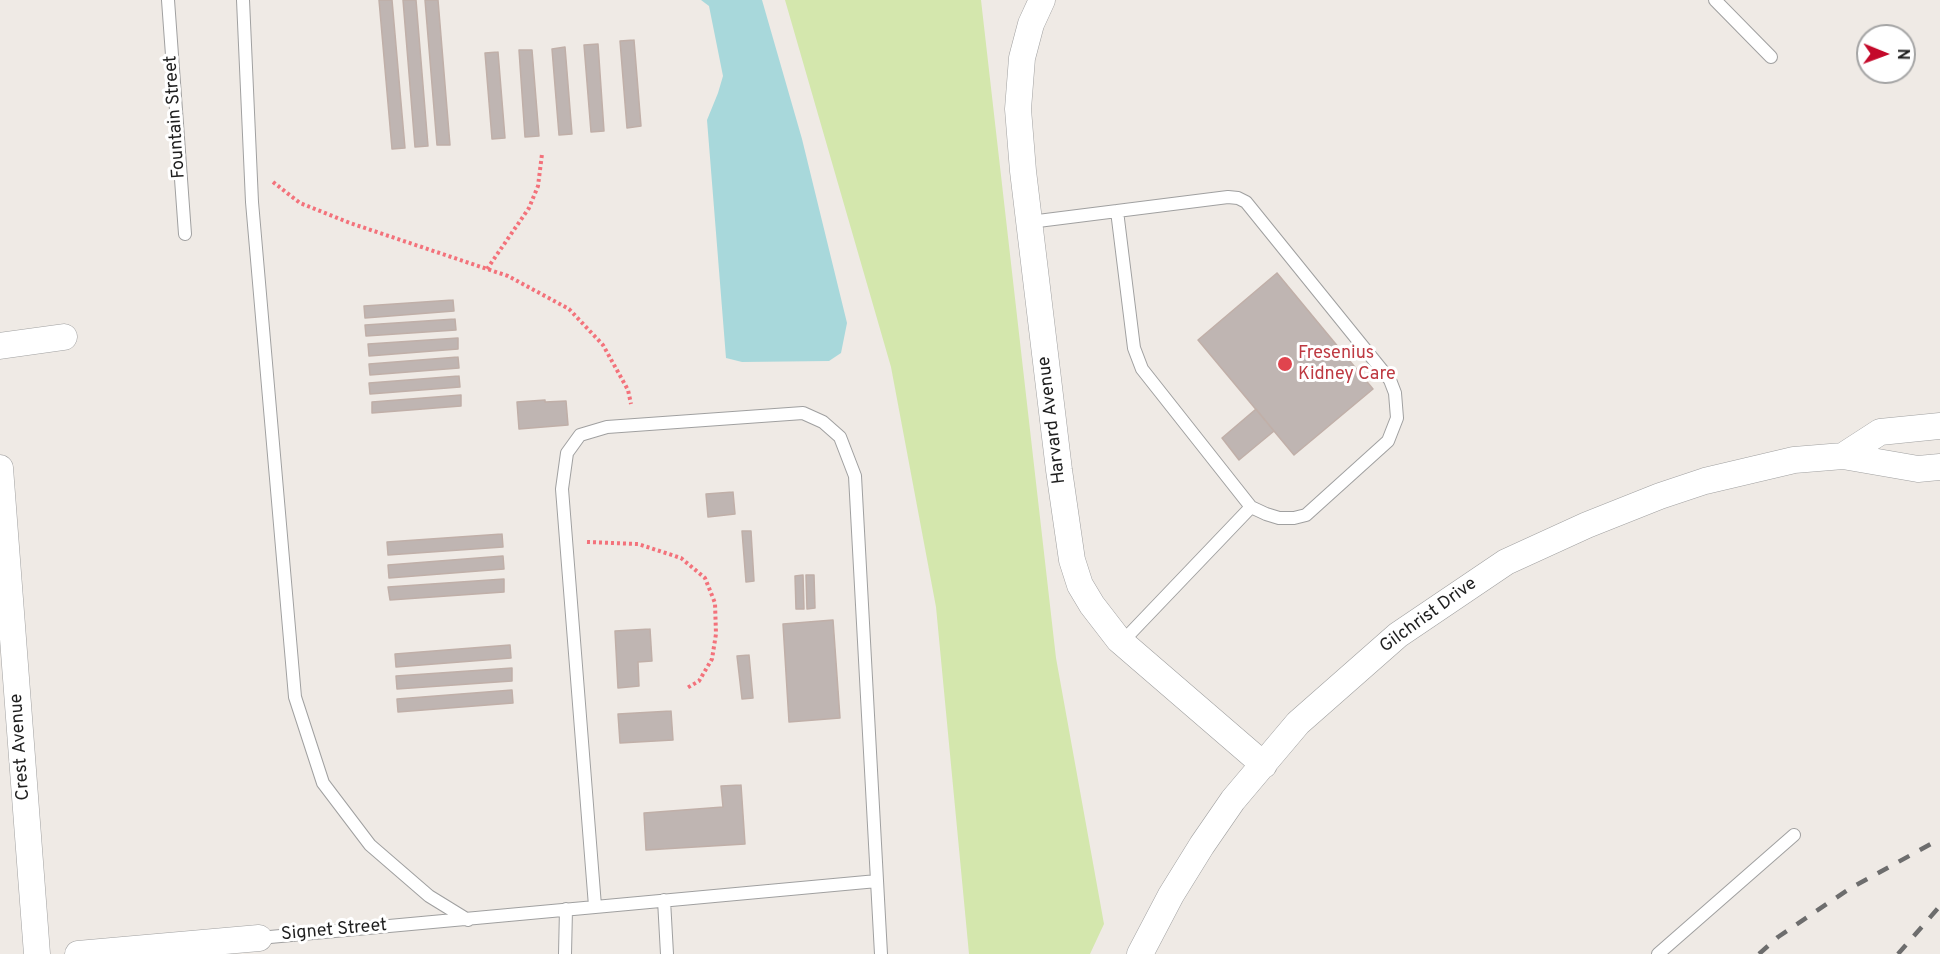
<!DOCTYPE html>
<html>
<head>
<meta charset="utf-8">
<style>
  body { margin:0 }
  #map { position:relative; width:1940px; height:954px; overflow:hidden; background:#efeae5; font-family:Overpass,sans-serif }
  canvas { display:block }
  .north { position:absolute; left:1856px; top:24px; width:60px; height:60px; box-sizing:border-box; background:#fff; border:2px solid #a5a5a5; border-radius:50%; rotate:91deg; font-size:16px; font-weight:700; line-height:24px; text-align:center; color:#1f1f1f }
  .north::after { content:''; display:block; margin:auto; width:21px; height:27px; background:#c4092a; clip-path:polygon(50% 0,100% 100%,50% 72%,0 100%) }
</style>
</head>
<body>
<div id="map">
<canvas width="1940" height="954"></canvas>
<div class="north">N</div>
</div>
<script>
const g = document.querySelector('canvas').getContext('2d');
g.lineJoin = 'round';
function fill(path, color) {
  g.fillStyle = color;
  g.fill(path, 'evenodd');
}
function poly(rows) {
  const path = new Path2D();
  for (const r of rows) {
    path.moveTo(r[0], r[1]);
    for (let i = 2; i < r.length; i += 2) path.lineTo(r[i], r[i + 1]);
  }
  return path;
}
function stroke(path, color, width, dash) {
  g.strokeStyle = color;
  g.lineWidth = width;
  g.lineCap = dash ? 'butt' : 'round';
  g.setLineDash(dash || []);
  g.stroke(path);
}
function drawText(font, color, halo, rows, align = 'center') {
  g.font = font + ' Overpass,sans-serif';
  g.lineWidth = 6;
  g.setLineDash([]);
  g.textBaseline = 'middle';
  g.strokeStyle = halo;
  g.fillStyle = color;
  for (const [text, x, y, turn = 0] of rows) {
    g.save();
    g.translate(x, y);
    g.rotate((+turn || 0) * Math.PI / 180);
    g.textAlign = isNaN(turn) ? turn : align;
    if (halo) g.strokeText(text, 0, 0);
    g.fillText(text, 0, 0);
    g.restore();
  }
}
const grass = poly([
  [785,0,981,0,1056,658,1104,924,1090,954,969,954,936,607,891,367]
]);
const water = poly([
  [701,0,762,0,802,139,847,323,841,353,829,361,742,362,726,358,707,120,718,93,723,76,709,6]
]);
const building = poly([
  [379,0,392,0,405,148,392,149,379,0],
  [403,0,416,0,428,146,415,147,403,0],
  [425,0,438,0,450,145,437,145,425,0],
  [634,40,641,126,627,128,620,41,634,40],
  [598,44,604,131,591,132,584,45,598,44],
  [565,47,572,134,559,135,552,49,565,47],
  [519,50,532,50,539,136,525,137,519,50],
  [498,52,505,138,492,139,485,53,498,52],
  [1277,273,1373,389,1294,455,1198,340,1277,273],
  [453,300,454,311,365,318,364,306,453,300],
  [455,319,456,330,366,336,365,325,455,319],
  [458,338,458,349,369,356,368,344,458,338],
  [458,357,459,368,370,375,369,364,458,357],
  [459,376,460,387,370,394,369,383,459,376],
  [461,395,461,406,372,413,372,402,461,395],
  [545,400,545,402,566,401,568,425,519,429,517,402,545,400],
  [1256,409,1274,431,1239,460,1222,438,1256,409],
  [733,492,735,514,708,517,706,494,733,492],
  [742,531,751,531,754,581,746,582,742,531],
  [502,534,503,547,388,555,387,542,502,534],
  [503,556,504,569,389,578,388,565,503,556],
  [803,575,804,609,796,609,795,576,803,575],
  [806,575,814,575,815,608,807,609,806,575],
  [504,579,504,592,390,600,388,587,504,579],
  [833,620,840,718,789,722,783,624,833,620],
  [650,629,652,661,638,662,639,686,618,688,615,631,650,629],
  [510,645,511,658,396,667,395,654,510,645],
  [749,655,753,698,742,699,737,656,749,655],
  [512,668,512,681,397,689,396,676,512,668],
  [512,690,513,703,398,712,397,699,512,690],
  [671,711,673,740,620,743,618,714,671,711],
  [741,785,745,844,646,850,644,813,723,807,721,786,741,785]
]);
const path = poly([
  [273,182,300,203,350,223,508,276,569,309,603,345,628,390,631,404],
  [487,269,529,208,538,186,542,154],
  [587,542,638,544,681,558,705,578,715,603,716,634,712,659,699,681,687,688]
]);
const lane = poly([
  [168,0,185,234],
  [243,0,252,202,295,697,323,783,370,845,429,896,468,920],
  [1715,0,1771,57],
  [1030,222,1228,197,1238,198,1246,202,1390,380,1395,393,1397,418,1388,441,1306,515,1294,518,1279,518,1266,514,1251,507,1142,369,1134,348,1117,211],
  [1122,642,1251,507],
  [664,900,667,954],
  [595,906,562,489,567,453,580,435,607,427,803,413,823,422,840,437,855,476,881,954],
  [259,938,877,881],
  [565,954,566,909],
  [1658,954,1794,835]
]);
const street = poly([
  [1042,0,1031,24,1022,58,1018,109,1023,171,1059,470,1072,560,1080,585,1092,605,1119,640,1264,765],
  [0,346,64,337],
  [1843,456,1880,432,1940,426],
  [0,468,37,954],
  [78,954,259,938],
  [1140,954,1171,895,1202,845,1233,800,1298,723,1398,635,1506,562,1587,525,1660,496,1705,481,1794,460,1843,456,1918,469,1940,467]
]);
const rail = poly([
  [1759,954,1778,937,1849,889,1940,839],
  [1898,954,1940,906]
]);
const markers = [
  [1285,364,8,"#e0444e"]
];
const streetNames = [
  ["Fountain Street",176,117,-94],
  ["Harvard Avenue",1053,420,-97],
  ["Gilchrist Drive",1429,616,-36],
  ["Crest Avenue",21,747,-94],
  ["Signet Street",334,931,-5]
];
const healthNames = [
  ["Fresenius",1298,354],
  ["Kidney Care",1298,375]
];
fill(grass, '#d4e7ad');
fill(water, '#a8d8db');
fill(building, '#bfb5b2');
stroke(building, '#c0afa8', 1.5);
stroke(lane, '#a0a0a0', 14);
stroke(street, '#a0a0a0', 27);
stroke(path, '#f3727b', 4, [3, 3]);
stroke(lane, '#fff', 12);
stroke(street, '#fff', 26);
stroke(rail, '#6d6d6d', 4.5, [12, 12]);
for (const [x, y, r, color] of markers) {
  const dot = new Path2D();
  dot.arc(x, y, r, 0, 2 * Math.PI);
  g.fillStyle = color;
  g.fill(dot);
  stroke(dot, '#fff', 2);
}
drawText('18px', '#1f1f1f', '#fff', streetNames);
drawText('18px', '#be3a42', '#fff', healthNames, 'left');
</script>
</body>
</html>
